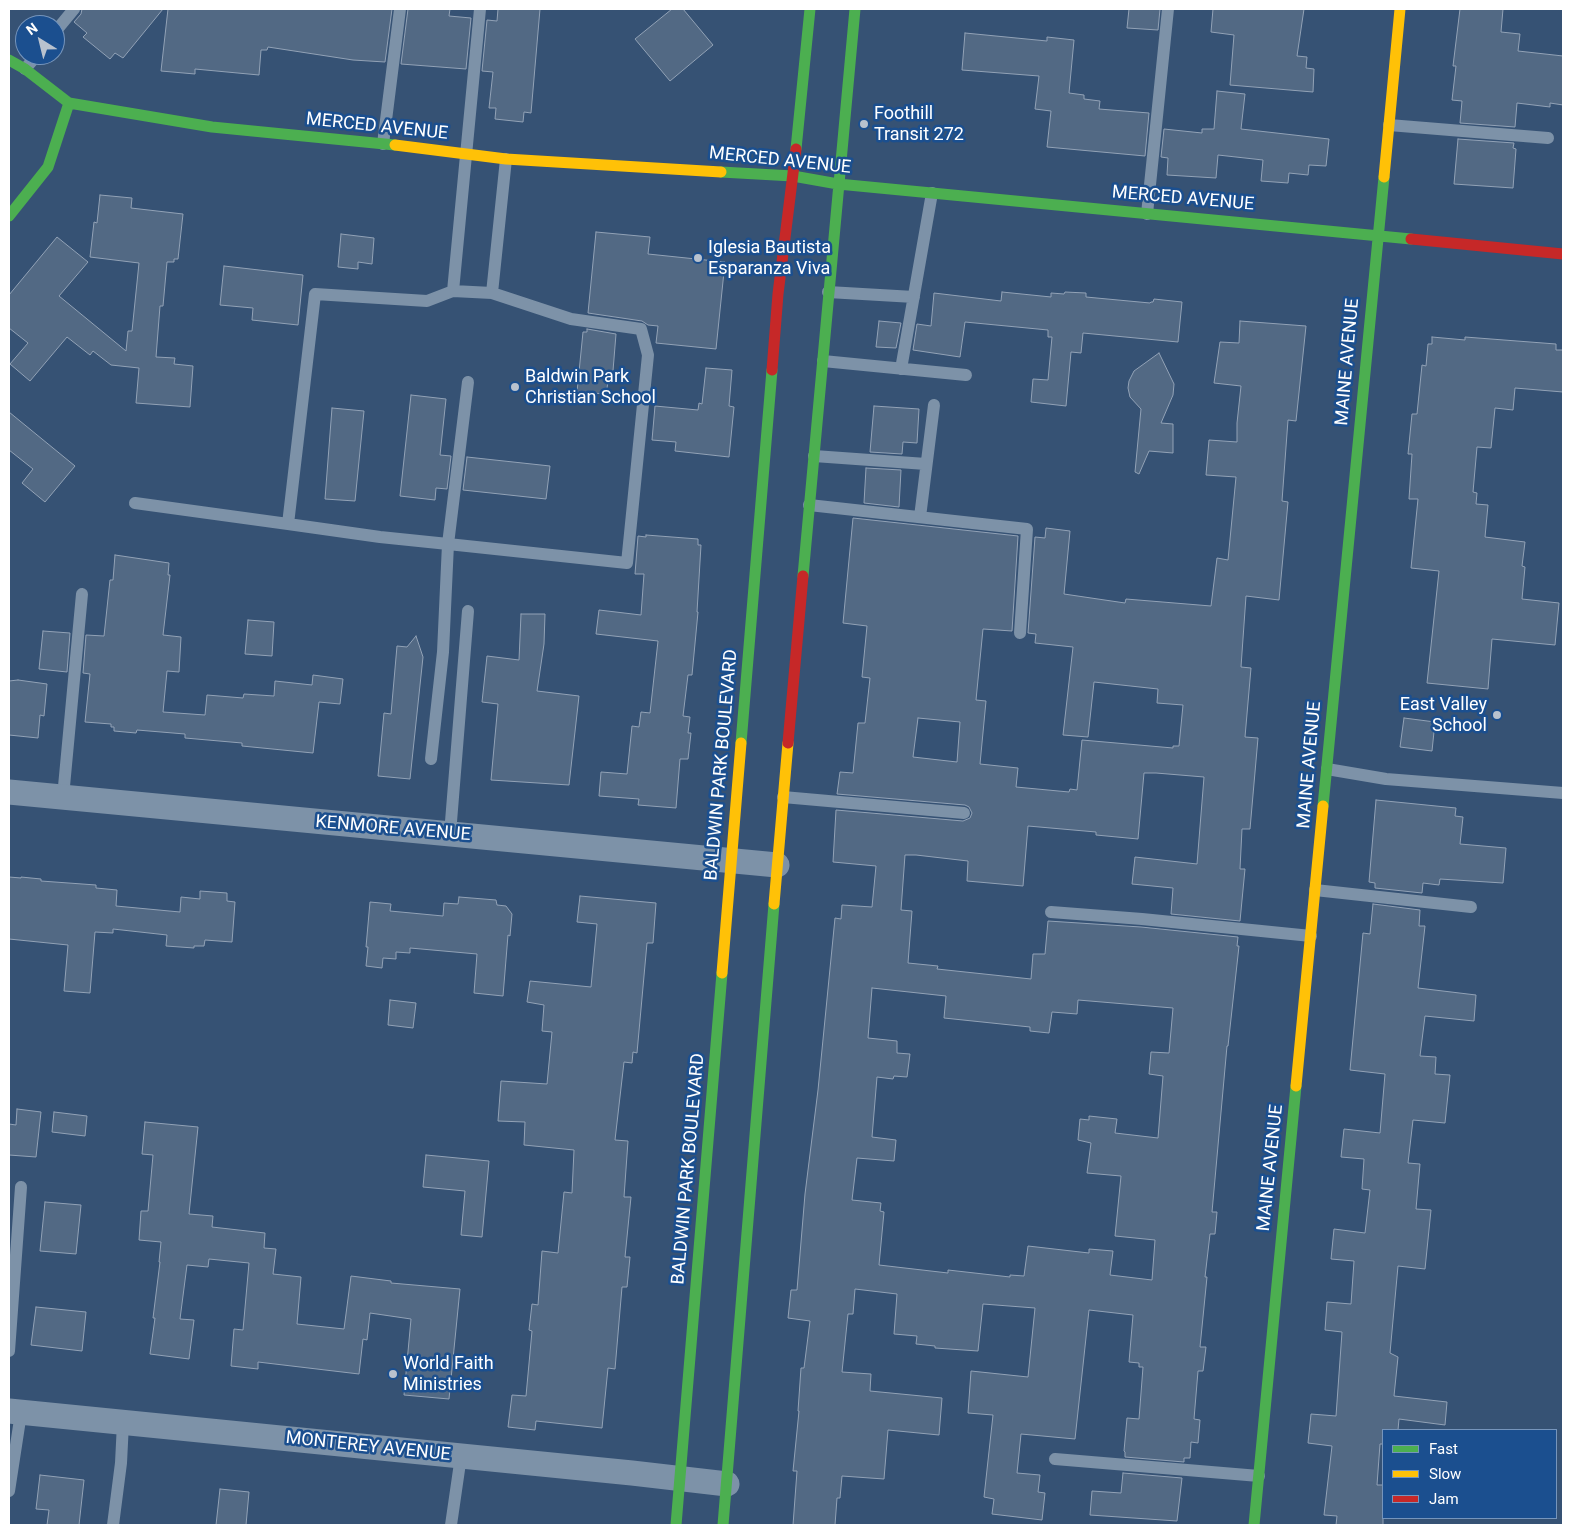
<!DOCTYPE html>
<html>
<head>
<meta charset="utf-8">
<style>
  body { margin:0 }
  #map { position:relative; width:1572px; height:1534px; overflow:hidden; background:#365274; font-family:Roboto,sans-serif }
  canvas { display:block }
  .frame { position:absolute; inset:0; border:10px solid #fff; pointer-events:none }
  .legend { position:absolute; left:1382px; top:1429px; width:175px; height:90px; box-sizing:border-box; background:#1b4f8f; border:1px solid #7695bc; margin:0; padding:6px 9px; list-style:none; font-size:15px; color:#fff }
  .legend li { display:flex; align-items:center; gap:10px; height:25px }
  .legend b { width:25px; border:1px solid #7695bc }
  .north { position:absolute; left:15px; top:15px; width:50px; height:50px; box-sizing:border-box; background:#1b4f8f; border:1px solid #7695bc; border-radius:50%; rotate:324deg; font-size:14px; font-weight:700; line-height:20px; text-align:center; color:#fff }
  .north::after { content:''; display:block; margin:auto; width:18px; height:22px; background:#b9c2ce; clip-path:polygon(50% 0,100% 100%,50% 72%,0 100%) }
</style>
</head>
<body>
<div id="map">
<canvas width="1572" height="1534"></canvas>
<div class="frame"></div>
<ul class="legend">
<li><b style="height:6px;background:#4caf50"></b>Fast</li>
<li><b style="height:6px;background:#ffc107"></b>Slow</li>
<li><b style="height:6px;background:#c62828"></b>Jam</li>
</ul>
<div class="north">N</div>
</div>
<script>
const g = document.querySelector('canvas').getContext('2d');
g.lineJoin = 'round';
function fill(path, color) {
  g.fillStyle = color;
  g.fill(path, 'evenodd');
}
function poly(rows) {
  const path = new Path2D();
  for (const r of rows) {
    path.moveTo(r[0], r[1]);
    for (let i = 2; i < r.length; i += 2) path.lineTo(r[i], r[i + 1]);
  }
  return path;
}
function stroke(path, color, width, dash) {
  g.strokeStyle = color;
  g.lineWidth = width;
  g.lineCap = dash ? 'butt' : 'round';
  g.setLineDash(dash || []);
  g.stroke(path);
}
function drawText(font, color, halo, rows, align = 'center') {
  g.font = font + ' Roboto,sans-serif';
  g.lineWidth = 5;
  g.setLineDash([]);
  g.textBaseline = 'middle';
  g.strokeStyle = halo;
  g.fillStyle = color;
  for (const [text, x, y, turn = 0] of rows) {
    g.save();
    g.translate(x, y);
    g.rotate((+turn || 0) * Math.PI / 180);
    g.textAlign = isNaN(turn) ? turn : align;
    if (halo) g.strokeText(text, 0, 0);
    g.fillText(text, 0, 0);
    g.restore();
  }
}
const building = poly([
  [82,9,163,9,123,58,115,53,110,59,83,37,87,33,74,22,81,14,82,9],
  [168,9,392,9,385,62,353,60,268,47,267,50,261,50,259,75,195,69,195,74,161,71,168,9],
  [408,9,450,9,449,16,471,18,466,69,401,64,408,9],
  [498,9,540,9,531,113,524,112,523,122,495,119,496,108,489,108,493,72,482,71,487,20,497,21,498,9],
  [672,9,683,9,713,45,670,81,635,39,672,9],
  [1129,9,1160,9,1158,30,1127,28,1129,9],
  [1213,9,1304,9,1297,56,1307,57,1306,68,1314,69,1313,92,1230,85,1234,35,1211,32,1213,9],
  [1460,9,1503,9,1501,32,1520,34,1518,51,1563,56,1563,105,1550,103,1550,107,1517,103,1515,127,1460,123,1462,101,1452,100,1456,66,1453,66,1460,9],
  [965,33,1047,41,1047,37,1074,40,1069,93,1084,95,1084,99,1100,101,1099,109,1149,113,1145,156,1047,147,1051,111,1035,109,1039,76,962,70,965,33],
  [1217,91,1245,94,1241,129,1329,139,1326,166,1309,165,1308,175,1289,173,1288,183,1261,181,1263,160,1218,155,1216,178,1167,175,1168,158,1161,157,1164,129,1202,133,1202,129,1214,129,1217,91],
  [1458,139,1514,143,1513,148,1516,149,1513,188,1454,184,1458,139],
  [100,195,132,198,131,208,183,214,178,259,174,259,174,262,167,262,163,306,160,306,156,357,175,358,174,364,193,366,190,407,136,403,139,368,111,365,93,351,90,355,67,337,30,381,10,364,28,343,9,328,9,295,57,237,88,262,59,296,126,351,128,331,132,331,139,263,90,257,94,222,97,223,100,195],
  [596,232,650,237,648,254,725,262,716,349,656,343,658,326,648,325,642,321,588,313,596,232],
  [341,234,374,238,372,264,358,262,358,269,338,267,341,234],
  [224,266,303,275,298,325,252,320,253,308,220,305,224,266],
  [1002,292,1051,297,1051,293,1064,294,1065,292,1086,293,1086,297,1150,303,1151,302,1153,302,1154,299,1182,302,1178,342,1083,333,1081,353,1071,352,1066,406,1031,402,1033,379,1048,380,1052,337,1048,337,1048,330,965,322,960,357,913,350,917,324,931,326,934,293,1001,301,1002,292],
  [879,321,901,323,896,348,876,347,879,321],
  [1240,321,1306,326,1296,421,1288,420,1282,501,1288,502,1279,600,1246,596,1241,667,1251,668,1245,737,1258,738,1250,829,1242,829,1240,869,1245,869,1240,921,1171,914,1173,888,1132,884,1135,857,1197,864,1204,777,1156,773,1144,773,1138,839,1096,835,1096,832,1028,826,1023,886,967,881,968,861,916,855,905,855,901,910,912,911,908,963,938,966,937,969,1031,979,1033,954,1045,954,1048,921,1141,927,1238,937,1237,946,1239,946,1228,1046,1227,1046,1212,1212,1217,1212,1215,1234,1210,1234,1205,1277,1207,1277,1200,1347,1206,1347,1203,1371,1198,1371,1194,1419,1200,1420,1198,1443,1191,1442,1190,1458,1184,1458,1184,1462,1125,1457,1125,1452,1124,1451,1127,1418,1139,1419,1143,1367,1139,1367,1139,1363,1129,1362,1133,1315,1089,1310,1075,1439,1021,1434,1017,1473,1040,1475,1038,1492,1045,1493,1042,1520,992,1514,994,1499,984,1497,993,1415,968,1413,971,1371,1028,1377,1035,1308,983,1304,978,1351,935,1348,935,1346,916,1344,917,1336,894,1334,897,1294,855,1289,853,1314,848,1314,842,1372,871,1374,870,1391,942,1398,939,1435,888,1430,884,1479,842,1476,840,1498,837,1498,835,1525,793,1525,797,1471,793,1471,799,1411,798,1411,801,1368,804,1368,810,1321,788,1318,791,1290,797,1290,805,1194,818,1090,835,918,841,919,842,905,872,907,876,866,833,862,836,810,963,821,970,818,972,813,969,807,965,805,837,794,840,772,853,773,858,723,865,723,870,678,862,677,867,626,843,623,853,518,1018,536,1012,631,983,629,976,700,986,701,980,764,1018,768,1016,787,1069,792,1070,789,1077,790,1082,740,1173,748,1173,746,1179,746,1183,705,1157,703,1158,689,1094,682,1088,737,1063,735,1073,647,1035,643,1036,634,1028,633,1035,537,1045,538,1046,528,1070,531,1064,594,1125,603,1126,599,1211,606,1217,558,1228,560,1236,477,1206,475,1209,440,1237,442,1237,423,1241,386,1214,383,1220,342,1239,343,1240,321],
  [918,718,960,722,957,762,913,757,918,718],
  [872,988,946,996,944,1018,1030,1027,1030,1031,1049,1033,1052,1012,1077,1014,1078,1000,1173,1008,1169,1053,1151,1052,1149,1074,1163,1076,1158,1138,1115,1133,1117,1119,1089,1116,1089,1120,1080,1119,1078,1140,1091,1143,1087,1173,1121,1176,1115,1236,1155,1240,1152,1280,1110,1275,1113,1251,1089,1249,1089,1253,1028,1246,1024,1276,1010,1275,1010,1277,948,1270,948,1273,879,1265,884,1212,880,1211,881,1203,852,1200,857,1158,894,1161,896,1140,872,1137,877,1077,893,1079,894,1076,907,1077,910,1054,897,1053,897,1041,868,1038,872,988],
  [587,329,616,334,612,383,608,382,606,394,577,392,583,332,587,332,587,329],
  [1432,337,1465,340,1465,337,1556,344,1556,350,1563,350,1563,392,1515,388,1513,410,1495,408,1491,448,1477,447,1473,492,1477,493,1476,504,1488,505,1485,537,1525,542,1522,566,1525,567,1522,599,1559,603,1555,645,1492,639,1488,689,1427,683,1439,571,1411,568,1418,499,1409,499,1412,454,1408,454,1412,414,1417,414,1422,365,1426,366,1428,344,1432,344,1432,337],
  [1159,353,1174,384,1173,395,1161,423,1173,424,1173,453,1149,451,1139,474,1135,472,1141,409,1130,397,1128,388,1129,381,1134,371,1159,353],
  [706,368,732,370,729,406,734,407,729,457,675,451,676,442,652,440,655,406,698,410,699,403,702,404,706,368],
  [411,395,446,399,440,455,451,456,447,489,436,488,435,500,400,496,411,395],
  [874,406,919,409,917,443,903,442,902,454,870,452,874,406],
  [332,408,364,411,355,501,325,499,332,408],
  [9,412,75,466,45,502,22,483,33,469,9,450,9,412],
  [467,457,550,466,546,499,463,490,467,457],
  [866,468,901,470,899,507,864,503,866,468],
  [646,535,698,539,698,545,701,545,697,612,698,612,692,675,688,675,683,716,690,717,688,733,691,733,688,759,680,759,676,808,638,805,639,799,599,796,601,772,627,774,632,726,639,727,641,712,650,713,658,641,596,634,599,610,641,615,644,574,635,574,638,536,646,537,646,535],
  [115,555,169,563,168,575,170,575,163,635,181,637,179,672,167,671,163,712,205,715,207,695,243,698,244,694,274,696,275,681,312,685,313,675,343,679,340,704,319,702,313,753,242,746,242,743,185,738,185,734,137,730,136,733,114,731,114,727,111,727,111,724,85,722,90,674,83,673,86,635,104,636,110,580,113,580,115,555],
  [521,614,545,614,544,644,537,691,579,696,569,785,491,780,498,704,482,702,487,656,519,660,521,614],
  [248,620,274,622,272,656,245,654,248,620],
  [43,631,70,633,67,672,39,669,43,631],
  [416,636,423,657,410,779,378,776,384,713,391,714,397,646,407,647,416,636],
  [18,680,47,684,44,716,40,715,38,738,9,735,9,681,18,680],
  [1404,718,1435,722,1432,751,1400,747,1404,718],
  [1376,800,1456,808,1455,816,1463,817,1460,844,1506,848,1503,883,1440,879,1439,885,1423,883,1422,893,1375,888,1375,883,1369,882,1376,800],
  [9,877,21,878,21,877,41,879,41,881,96,885,96,888,117,890,116,906,180,912,181,897,200,899,200,891,227,893,227,901,235,902,232,942,205,940,204,946,194,946,194,948,166,946,167,935,113,929,113,933,95,932,90,993,64,991,68,945,9,939,9,877],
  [580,896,656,903,653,943,647,943,637,1053,633,1052,632,1063,624,1062,615,1140,628,1141,624,1197,631,1197,625,1257,630,1257,627,1287,622,1287,615,1369,608,1368,602,1428,536,1421,535,1430,508,1427,512,1395,526,1396,532,1331,529,1330,532,1304,538,1305,542,1251,558,1253,564,1192,572,1193,574,1150,524,1145,525,1122,498,1121,501,1081,547,1084,552,1032,542,1031,544,1005,527,1002,530,981,591,987,597,924,577,922,580,896],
  [459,897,496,900,497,905,506,906,512,914,510,936,508,935,503,996,474,993,477,954,410,948,410,953,396,952,396,959,383,958,382,968,366,966,368,947,366,947,370,902,391,904,390,911,443,916,444,903,458,904,459,897],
  [1373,904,1420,910,1419,926,1425,926,1418,988,1476,995,1474,1021,1425,1016,1420,1056,1436,1057,1435,1074,1450,1075,1445,1123,1413,1120,1408,1163,1420,1164,1416,1209,1431,1210,1425,1269,1398,1266,1390,1353,1398,1357,1394,1396,1447,1402,1445,1425,1399,1419,1398,1430,1383,1430,1383,1444,1380,1444,1377,1485,1383,1485,1383,1525,1336,1525,1337,1516,1324,1515,1332,1446,1308,1443,1311,1414,1336,1416,1342,1332,1325,1330,1327,1302,1351,1304,1354,1261,1331,1259,1334,1229,1365,1233,1370,1190,1362,1189,1364,1159,1341,1157,1344,1129,1380,1133,1385,1074,1350,1070,1363,933,1370,934,1373,904],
  [390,1000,416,1003,413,1028,388,1025,390,1000],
  [17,1109,41,1112,36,1157,9,1155,9,1124,16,1125,17,1109],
  [54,1112,87,1116,85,1136,52,1132,54,1112],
  [145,1122,198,1127,189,1214,213,1216,212,1227,265,1233,264,1248,276,1249,273,1274,301,1277,297,1324,344,1329,351,1276,391,1281,391,1283,460,1289,449,1399,404,1395,411,1319,370,1313,367,1340,363,1339,359,1374,258,1362,258,1369,231,1366,234,1329,243,1330,249,1263,209,1259,208,1267,187,1265,180,1319,194,1320,189,1359,150,1354,155,1318,153,1318,160,1262,159,1262,161,1242,139,1240,141,1211,148,1211,153,1155,142,1154,145,1122],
  [426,1155,489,1161,482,1237,461,1235,465,1191,423,1187,426,1155],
  [45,1202,81,1205,76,1254,40,1251,45,1202],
  [36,1307,86,1312,82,1351,31,1345,36,1307],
  [1123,1473,1182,1478,1177,1521,1090,1515,1092,1491,1121,1493,1123,1473],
  [40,1475,84,1480,79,1525,47,1525,49,1510,36,1509,40,1475],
  [220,1489,249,1492,246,1525,216,1525,220,1489]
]);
const lane = poly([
  [55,32,74,9],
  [25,69,37,55],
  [1389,125,1548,138],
  [383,144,400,9],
  [1147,214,1168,9],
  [453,291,480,9],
  [828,292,914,297],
  [492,293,506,159],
  [823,361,966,375],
  [901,369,932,193],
  [814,456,926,464],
  [135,503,288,524],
  [809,505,1027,529,1020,633],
  [920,517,934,405],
  [431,759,443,652,448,544,380,537,288,524,315,294,427,301,453,291,492,293,571,319,641,329,648,355,627,563,448,544,468,382],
  [1327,769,1386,779,1563,793],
  [63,797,82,594],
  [783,797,964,813],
  [450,834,468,611],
  [1315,890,1471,907],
  [1051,912,1142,919,1311,936],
  [9,1351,21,1187],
  [1055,1459,1259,1476],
  [9,1491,21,1413],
  [113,1525,121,1463,123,1423],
  [451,1525,461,1456]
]);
const street = poly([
  [9,792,777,865],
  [9,1411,632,1473,727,1484]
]);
const fast = poly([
  [9,60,25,69,69,103,212,127,395,145],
  [796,149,810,9],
  [721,172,793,176,838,184,1411,239],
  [9,216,48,167,69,103],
  [803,576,855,9],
  [741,743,772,370],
  [1323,806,1384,177],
  [676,1525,722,973],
  [723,1525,774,904],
  [1254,1525,1296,1086]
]);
const slow = poly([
  [395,145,506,159,721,172],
  [1384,177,1400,9],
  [774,904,788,743],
  [722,973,741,743],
  [1296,1086,1323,806]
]);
const jam = poly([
  [1411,239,1563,254],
  [772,370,778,294,796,149],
  [788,743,803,576]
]);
const markers = [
  [864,124,5,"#b9c2ce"],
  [698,258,5,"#b9c2ce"],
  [515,387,5,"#b9c2ce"],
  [1497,715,5,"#b9c2ce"],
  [393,1374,5,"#b9c2ce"]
];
const poiNames = [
  ["Foothill",874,114],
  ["Transit 272",874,135],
  ["Iglesia Bautista",708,248],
  ["Esparanza Viva",708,269],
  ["Baldwin Park",525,377],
  ["Christian School",525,398],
  ["East Valley",1487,705,"right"],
  ["School",1487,726,"right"],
  ["World Faith",403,1364],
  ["Ministries",403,1385]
];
const streetNames = [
  ["MERCED AVENUE",377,127,6],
  ["MERCED AVENUE",780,161,6],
  ["MERCED AVENUE",1183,199,5],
  ["MAINE AVENUE",1348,362,-85],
  ["BALDWIN PARK BOULEVARD",722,765,-85],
  ["MAINE AVENUE",1310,765,-85],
  ["KENMORE AVENUE",393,829,5],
  ["MAINE AVENUE",1271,1168,-84],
  ["BALDWIN PARK BOULEVARD",689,1169,-85],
  ["MONTEREY AVENUE",368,1447,6]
];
fill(building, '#526984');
stroke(building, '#92a2b6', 1);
stroke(lane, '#7d92a8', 12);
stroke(street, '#7d92a8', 25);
stroke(fast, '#4caf50', 11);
stroke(slow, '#ffc107', 11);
stroke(jam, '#c62828', 11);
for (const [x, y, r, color] of markers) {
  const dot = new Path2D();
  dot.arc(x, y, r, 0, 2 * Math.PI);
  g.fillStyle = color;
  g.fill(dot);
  stroke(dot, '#1b4f8f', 2);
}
drawText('18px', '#fff', '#1b4f8f', poiNames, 'left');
drawText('18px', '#fff', '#1b4f8f', streetNames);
</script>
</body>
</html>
